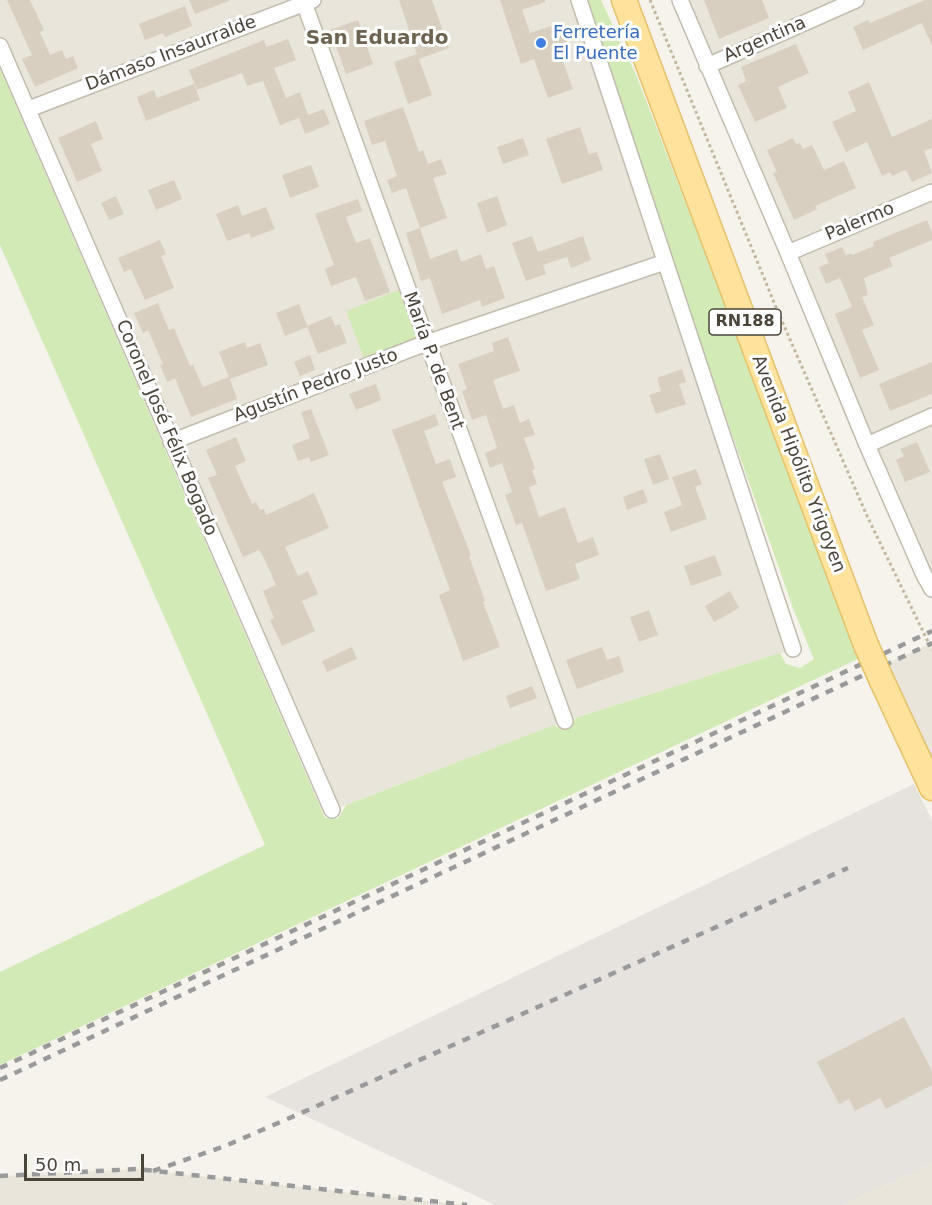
<!DOCTYPE html>
<html>
<head>
<meta charset="utf-8">
<style>
  body { margin:0 }
  #map { position:relative; width:932px; height:1205px; overflow:hidden; background:#f6f3ec; font-family:"DejaVu Sans",sans-serif }
  canvas { display:block }
  .scale { position:absolute; left:24px; top:1154px; width:120px; height:27px; box-sizing:border-box; border:3px solid #4b4439; border-top:0; padding-left:8px; font-size:18px; line-height:21px; white-space:nowrap; color:#4b4439; -webkit-text-stroke:4px #fff; paint-order:stroke }
</style>
</head>
<body>
<div id="map">
<canvas width="932" height="1205"></canvas>
<div class="scale">50 m</div>
</div>
<script>
const g = document.querySelector('canvas').getContext('2d');
g.lineJoin = 'round';
function fill(path, color) {
  g.fillStyle = color;
  g.fill(path, 'evenodd');
}
function poly(rows) {
  const path = new Path2D();
  for (const r of rows) {
    path.moveTo(r[0], r[1]);
    for (let i = 2; i < r.length; i += 2) path.lineTo(r[i], r[i + 1]);
  }
  return path;
}
function stroke(path, color, width, dash) {
  g.strokeStyle = color;
  g.lineWidth = width;
  g.lineCap = dash ? 'butt' : 'round';
  g.setLineDash(dash || []);
  g.stroke(path);
}
function drawText(font, color, halo, rows, align = 'center') {
  g.font = font + ' "DejaVu Sans",sans-serif';
  g.lineWidth = 6;
  g.setLineDash([]);
  g.textBaseline = 'middle';
  g.strokeStyle = halo;
  g.fillStyle = color;
  for (const [text, x, y, turn = 0] of rows) {
    g.save();
    g.translate(x, y);
    g.rotate((+turn || 0) * Math.PI / 180);
    g.textAlign = isNaN(turn) ? turn : align;
    if (halo) g.strokeText(text, 0, 0);
    g.fillText(text, 0, 0);
    g.restore();
  }
}
const residential = poly([
  [0,0,579,0,793,649,565,721,332,810,0,46],
  [680,0,932,0,932,571,924,575],
  [932,643,932,788,871,671],
  [932,1163,932,1205,843,1205],
  [137,1169,153,1171,467,1205,0,1205,0,1176]
]);
const industrial = poly([
  [914,784,932,821,932,1163,843,1205,495,1205,265,1097]
]);
const green = poly([
  [586,0,601,0,636,75,862,657,0,1065,0,972,265,845,0,245,0,69,325,818,338,819,346,805,554,725,563,730,573,724,575,718,780,653,786,664,800,668,814,659,794,611,677,277],
  [399,290,418,340,365,361,346,311]
]);
const building = poly([
  [7,0,30,0,44,30,40,32,50,55,62,50,66,59,73,56,78,68,35,87,22,59,32,55],
  [189,0,229,0,229,1,195,14],
  [399,0,432,0,449,48,419,59,432,95,408,104,394,62,417,54],
  [500,0,545,0,545,2,522,10,530,33,560,23,569,47,559,51,573,89,548,98,534,59,521,64],
  [704,0,762,0,769,18,719,39],
  [925,0,932,0,932,46,922,23,863,50,853,27,868,20,870,23],
  [185,6,192,26,165,37,163,33,145,40,139,24],
  [358,20,373,64,346,74,330,30],
  [288,39,296,60,274,68,286,98,300,92,308,115,324,109,330,124,305,134,299,118,280,125,263,81,247,86,242,73,197,90,189,70,264,40,266,47],
  [796,44,809,73,778,87,787,108,755,122,738,85,746,81,741,67],
  [869,82,892,137,932,119,932,148,924,151,932,173,912,182,906,170,892,176,890,172,882,176,867,142,846,152,832,122,856,111,848,92],
  [194,84,200,100,146,121,137,97,154,90,157,98],
  [403,107,419,152,423,150,428,164,441,159,447,174,433,178,447,218,420,228,406,188,392,193,387,180,397,176,385,141,372,145,364,121],
  [96,121,103,139,91,144,102,171,77,182,58,138],
  [580,127,589,154,597,152,603,170,562,184,546,139],
  [523,138,529,155,503,164,497,147],
  [793,138,796,144,800,143,803,149,812,145,824,170,844,161,856,188,815,206,817,209,794,220,773,173,777,172,767,150],
  [311,165,319,187,290,198,282,175],
  [174,180,182,199,156,210,148,190],
  [116,196,124,214,109,220,101,203],
  [497,196,507,225,487,233,477,203],
  [358,199,362,211,346,217,356,243,370,238,390,292,365,301,356,277,331,286,325,269,334,265,315,214],
  [238,205,242,216,266,207,275,229,251,238,249,233,227,241,216,214],
  [927,220,932,232,932,240,889,258,893,266,864,278,868,295,862,297,874,325,862,330,879,370,860,378,835,314,852,307,840,278,826,284,819,267,829,263,825,254,833,251,842,247,846,255,851,253,852,255,874,246,873,242],
  [420,228,430,259,457,249,461,262,481,254,486,269,494,266,505,298,482,307,480,300,442,314,430,278,421,281,406,233],
  [532,236,538,252,583,236,591,260,571,268,567,257,543,265,546,274,526,281,512,243],
  [160,240,166,254,161,256,174,288,145,300,131,269,124,272,118,258],
  [158,303,169,330,174,328,190,366,193,365,203,387,229,377,219,352,245,342,247,348,260,343,268,365,230,379,237,399,191,417,175,378,167,382,160,365,163,364,148,330,143,333,134,313],
  [299,304,307,326,331,316,335,326,340,324,347,343,318,354,307,327,285,336,276,313],
  [508,337,520,371,493,380,503,409,514,405,520,423,529,419,535,435,524,438,535,469,532,470,537,484,529,487,539,517,565,507,578,543,593,537,599,555,575,564,580,579,546,591,522,523,516,525,505,495,512,492,502,463,490,468,485,453,497,448,486,415,472,420,462,391,467,389,458,364,494,351,492,343],
  [310,355,315,370,300,376,294,362],
  [932,362,932,394,890,411,879,384],
  [682,369,686,382,679,384,686,404,656,414,649,395,661,391,657,378],
  [376,384,381,400,356,410,349,394],
  [311,409,329,455,311,462,309,457,298,461,292,445,310,438,301,412],
  [435,414,439,425,424,431,436,464,450,459,456,477,442,482,471,555,469,556,485,601,483,602,500,647,463,661,439,595,450,590,392,430],
  [236,437,246,461,235,466,252,504,256,502,260,510,264,509,266,515,314,493,329,528,285,547,298,576,308,571,318,594,302,601,315,631,282,646,270,620,274,618,263,591,276,585,264,558,259,550,243,557,208,478,217,475,206,450],
  [917,442,930,472,905,482,896,460,904,456,900,449],
  [660,454,669,479,653,485,644,459],
  [696,469,702,484,695,487,707,519,671,532,664,512,682,505,672,477],
  [643,489,648,502,627,510,623,497],
  [715,555,722,575,691,586,684,566],
  [730,591,739,608,714,622,705,606],
  [649,610,658,635,639,642,630,617],
  [352,647,357,659,327,672,322,661],
  [602,647,607,660,619,656,624,672,577,689,566,660],
  [532,686,537,698,510,708,506,696],
  [904,1017,932,1071,932,1085,886,1109,880,1098,855,1111,849,1099,839,1104,817,1062]
]);
const path = poly([
  [650,0,778,312,868,518,932,650]
]);
const street = poly([
  [303,0,565,721],
  [579,0,793,649],
  [680,0,788,253,867,445,924,575,932,589],
  [0,46,332,810],
  [707,66,856,0],
  [29,109,313,0],
  [788,253,932,192],
  [171,442,426,343,665,262],
  [867,445,932,416]
]);
const primary = poly([
  [624,0,866,645],
  [882,681,932,788]
]);
const rail = poly([
  [0,1068,932,631],
  [0,1080,932,643],
  [153,1171,225,1146,308,1110,848,868],
  [0,1176,137,1169,467,1205]
]);
const primaryBridge = poly([
  [866,645,882,681]
]);
const markers = [
  [541,43,6,"#3f7fe0"]
];
const shields = [
  [745,322,72]
];
const shieldNames = [
  ["RN188",745,322]
];
const shopNames = [
  ["Ferretería",553,33],
  ["El Puente",553,54]
];
const streetNames = [
  ["Argentina",765,40,-24],
  ["Dámaso Insaurralde",171,54,-21],
  ["Palermo",860,222,-23],
  ["María P. de Bent",433,361,70],
  ["Agustín Pedro Justo",316,386,-21],
  ["Coronel José Félix Bogado",166,428,67],
  ["Avenida Hipólito Yrigoyen",798,464,69]
];
const neighbourhoodNames = [
  ["San Eduardo",377,39]
];
fill(residential, '#eae5da');
fill(industrial, '#e6e2dd');
fill(green, '#d2eab5');
fill(building, '#d8cfc1');
stroke(street, '#c2bbae', 18);
stroke(primary, '#e6c16a', 27);
stroke(path, '#c4b79f', 3, [3, 3]);
stroke(street, '#fff', 15);
stroke(primary, '#ffe39c', 24);
stroke(rail, '#9a9a9a', 4.5, [8, 8]);
stroke(primaryBridge, '#e6c16a', 27, []);
stroke(primaryBridge, '#ffe39c', 24);
for (const [x, y, r, color] of markers) {
  const dot = new Path2D();
  dot.arc(x, y, r, 0, 2 * Math.PI);
  g.fillStyle = color;
  g.fill(dot);
  stroke(dot, '#fff', 2);
}
for (const [x, y, w] of shields) {
  const box = new Path2D();
  box.roundRect(x - w / 2, y - 13, w, 26, 4.5);
  g.fillStyle = '#fff';
  g.fill(box);
  stroke(box, '#4b4439', 1.5);
}
drawText('bold 16px', '#4b4439', null, shieldNames);
drawText('18px', '#366cbe', '#fff', shopNames, 'left');
drawText('18px', '#4b4439', '#fff', streetNames);
drawText('bold 20px', '#6e6250', '#fff', neighbourhoodNames);
</script>
</body>
</html>
